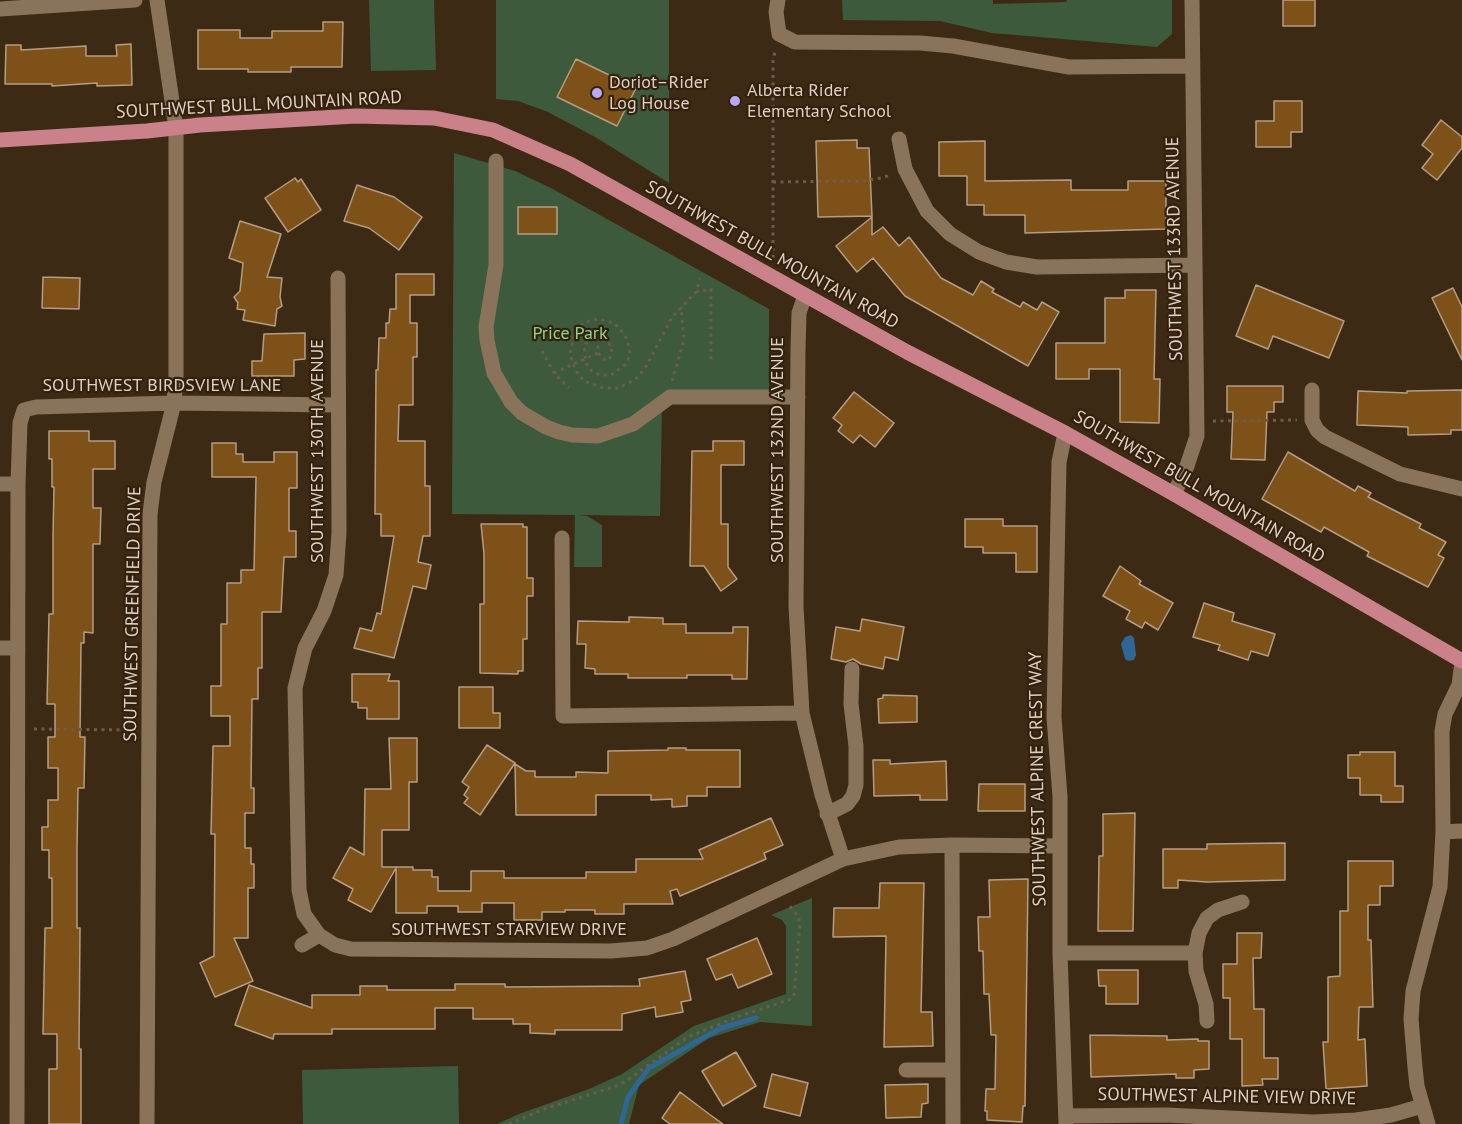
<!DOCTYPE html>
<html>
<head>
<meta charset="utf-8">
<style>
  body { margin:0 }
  canvas { display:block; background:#3d2a15 }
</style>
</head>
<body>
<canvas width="1462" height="1124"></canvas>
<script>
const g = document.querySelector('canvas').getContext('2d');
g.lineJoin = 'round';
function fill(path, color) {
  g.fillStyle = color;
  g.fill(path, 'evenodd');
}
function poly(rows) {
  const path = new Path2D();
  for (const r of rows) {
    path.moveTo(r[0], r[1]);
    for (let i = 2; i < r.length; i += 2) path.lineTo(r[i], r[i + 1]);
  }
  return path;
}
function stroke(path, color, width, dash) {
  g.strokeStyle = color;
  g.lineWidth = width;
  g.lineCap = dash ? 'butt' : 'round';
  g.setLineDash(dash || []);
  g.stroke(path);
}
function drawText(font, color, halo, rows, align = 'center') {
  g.font = font + ' "PT Sans",sans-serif';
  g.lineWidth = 4.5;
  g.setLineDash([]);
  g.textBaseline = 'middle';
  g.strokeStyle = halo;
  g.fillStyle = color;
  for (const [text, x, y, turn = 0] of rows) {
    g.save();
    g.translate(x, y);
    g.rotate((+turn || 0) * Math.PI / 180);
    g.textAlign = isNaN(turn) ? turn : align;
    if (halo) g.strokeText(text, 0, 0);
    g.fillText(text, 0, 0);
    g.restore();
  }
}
const green = poly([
  [369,0,434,0,436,70,371,71],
  [496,0,669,0,669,183,597,138,548,112,518,101,496,99],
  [842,0,993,0,993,4,1066,2,1067,0,1172,0,1172,34,1157,47,992,33,940,21,843,20],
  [454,153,515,171,551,188,769,309,769,403,667,403,662,407,660,516,579,515,587,516,602,525,602,567,574,567,575,515,452,514],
  [812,898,812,1026,760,1022,709,1038,639,1085,629,1124,497,1124,519,1114,589,1089,622,1074,694,1026,786,994,786,926,782,920,771,915],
  [458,1066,459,1124,303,1124,302,1070]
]);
const water = poly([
  [1131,635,1134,638,1136,655,1134,660,1128,661,1125,659,1121,644,1125,637]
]);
const stream = poly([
  [621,1124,628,1097,649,1068,721,1028,756,1018]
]);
const building = poly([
  [1283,0,1315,0,1315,26,1283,26,1283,0],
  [323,22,343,22,342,67,291,67,291,72,248,72,248,69,198,69,198,30,240,30,240,38,272,38,272,31,323,31,323,22],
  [131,44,132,85,97,86,97,83,52,86,52,84,5,84,6,45,21,45,21,50,86,46,86,56,117,56,116,45,131,44],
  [576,59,636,88,617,126,557,97,576,59],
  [1274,101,1302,101,1302,132,1291,132,1291,147,1256,147,1256,121,1274,121,1274,101],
  [1441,120,1462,137,1462,148,1437,180,1422,168,1433,154,1422,145,1441,120],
  [857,140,857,148,869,148,872,216,818,217,816,141,857,140],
  [985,141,985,181,1071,180,1071,190,1128,190,1128,181,1166,181,1166,229,1025,233,1025,215,984,215,984,205,967,205,967,176,939,176,939,142,985,141],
  [295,178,298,182,301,179,321,210,288,232,265,198,295,178],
  [357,185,394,197,422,217,399,250,369,228,344,221,357,185],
  [518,207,557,207,557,234,518,234,518,207],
  [872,217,872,235,883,227,899,246,909,237,941,278,973,295,981,281,994,289,992,292,1020,307,1023,302,1037,310,1042,302,1059,312,1028,366,905,296,873,258,857,272,836,246,872,217],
  [240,221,281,234,267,277,282,278,280,297,282,306,277,309,275,326,243,320,245,310,237,309,238,303,234,297,240,291,243,263,229,258,240,221],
  [396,274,434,274,434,295,410,295,410,323,417,323,417,357,413,357,413,405,399,405,398,441,425,441,425,486,430,486,430,536,423,536,418,562,431,565,426,589,413,586,394,658,354,648,360,628,372,631,377,613,381,614,394,536,381,536,381,514,375,514,376,370,378,370,379,338,386,338,386,323,389,323,390,309,396,309,396,274],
  [43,277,80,278,79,309,42,308,43,277],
  [1256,285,1344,321,1329,358,1273,336,1268,349,1236,336,1256,285],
  [1453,288,1462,307,1462,360,1432,298,1453,288],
  [1125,290,1156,290,1154,379,1160,379,1159,423,1120,422,1120,369,1089,369,1089,379,1056,379,1056,343,1105,343,1105,298,1125,298,1125,290],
  [305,333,305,359,294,360,294,376,252,376,252,361,262,361,264,334,305,333],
  [1227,386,1283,386,1283,402,1274,402,1274,412,1267,412,1265,460,1231,459,1233,412,1227,412,1227,386],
  [1462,390,1462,430,1451,430,1451,434,1408,435,1408,427,1357,425,1358,391,1407,393,1407,391,1462,390],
  [854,392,894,423,875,447,860,435,853,443,838,431,842,425,833,418,854,392],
  [49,431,89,431,89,441,115,441,115,469,93,469,93,508,101,508,100,544,93,544,93,633,84,632,84,643,81,643,80,737,85,737,84,788,78,788,77,850,77,928,80,928,79,1049,81,1049,81,1124,49,1124,49,1069,57,1069,57,1034,43,1034,45,928,52,928,52,878,49,878,49,850,42,850,42,827,48,827,48,800,58,800,58,768,48,768,48,737,55,737,55,704,47,704,49,614,53,614,53,536,54,487,52,487,52,459,49,459,49,431],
  [713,441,744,441,744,465,721,465,721,524,728,524,728,567,737,579,721,591,704,566,690,566,692,451,713,451,713,441],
  [212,443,236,443,236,454,243,454,243,462,274,462,274,452,297,452,297,488,289,488,289,531,296,531,296,557,284,557,281,612,262,612,262,668,258,668,258,699,252,699,251,788,254,788,254,813,245,813,245,848,251,848,251,864,254,864,254,888,248,888,248,938,234,938,253,981,215,997,200,963,214,956,215,834,211,834,213,746,230,746,230,716,211,716,211,686,221,686,221,624,227,624,227,583,241,583,241,570,254,570,256,477,212,477,212,443],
  [1288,452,1355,491,1358,486,1371,493,1368,497,1421,524,1419,528,1446,542,1438,555,1444,558,1428,587,1367,556,1369,552,1324,527,1321,532,1262,499,1288,452],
  [965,519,1003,519,1003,526,1037,526,1037,572,1016,572,1016,553,983,553,983,547,965,547,965,519],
  [481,524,523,524,523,527,527,527,527,578,533,578,533,596,527,596,527,639,523,639,523,671,518,671,518,674,480,673,480,604,484,604,484,554,481,524],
  [1120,566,1141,581,1139,584,1173,603,1158,630,1145,622,1142,628,1126,619,1130,611,1103,596,1120,566],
  [1204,603,1234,613,1232,621,1275,634,1268,656,1251,651,1248,660,1218,650,1220,645,1193,637,1204,603],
  [629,617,663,618,663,624,686,624,686,633,733,633,733,627,748,627,747,679,732,679,732,675,687,675,687,678,628,678,628,674,595,674,595,669,585,668,586,644,577,644,578,621,629,622,629,617],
  [862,619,904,627,898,660,885,657,883,669,861,664,853,659,846,662,831,659,836,627,860,631,862,619],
  [352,674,390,674,388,681,399,681,399,719,367,719,367,708,358,708,358,702,352,702,352,674],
  [459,687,493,687,493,713,500,713,500,728,459,728,459,687],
  [883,695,917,696,917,722,879,723,878,699,883,698,883,695],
  [389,738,417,738,417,782,409,782,409,830,382,830,382,867,413,867,413,870,432,870,432,877,438,877,438,891,471,891,471,871,504,871,504,878,586,878,586,872,636,872,636,859,703,859,699,850,771,818,783,845,764,853,766,859,680,896,677,889,670,891,673,904,624,904,624,914,595,914,595,910,565,910,565,912,542,912,542,920,514,920,514,903,482,903,482,912,458,912,458,906,427,906,427,913,396,913,396,868,371,912,348,900,353,889,333,878,350,847,364,855,365,789,391,789,389,738],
  [487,745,515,763,480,815,464,803,468,798,464,795,469,787,462,782,487,745],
  [668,748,686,748,686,750,740,750,740,787,707,787,707,796,687,796,687,806,672,807,672,799,651,800,651,795,596,795,596,815,516,815,515,764,526,771,535,771,535,777,576,777,576,772,608,773,608,751,668,750,668,748],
  [1360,752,1395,752,1395,786,1403,786,1403,802,1381,802,1381,795,1360,795,1360,778,1348,778,1348,755,1360,755,1360,752],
  [873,760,890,760,890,764,946,761,947,800,920,800,920,795,874,796,873,760],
  [979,784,1025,784,1025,811,978,811,979,784],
  [1135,813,1133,931,1098,931,1099,856,1103,856,1103,814,1135,813],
  [1285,843,1285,880,1207,882,1178,880,1178,888,1163,888,1163,849,1207,849,1207,844,1285,843],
  [1348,861,1393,861,1393,886,1380,886,1380,905,1368,905,1368,940,1371,940,1373,1007,1359,1007,1358,1040,1365,1039,1367,1086,1326,1089,1323,1042,1328,1042,1328,977,1340,976,1340,911,1348,911,1348,861],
  [1028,879,1025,1106,1023,1106,1022,1122,987,1120,987,1111,985,1111,986,1089,995,1089,996,1035,991,1035,989,994,984,994,983,951,979,951,978,917,990,917,989,880,1028,879],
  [880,883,924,883,921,1012,932,1012,933,1046,884,1047,886,936,833,937,834,908,879,908,880,883],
  [1237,933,1262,933,1261,958,1253,958,1254,1009,1264,1009,1264,1058,1278,1058,1278,1079,1262,1079,1263,1085,1242,1086,1242,1039,1230,1039,1230,998,1223,998,1223,964,1237,964,1237,933],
  [757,938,772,974,738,988,732,974,716,980,707,959,757,938],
  [1098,970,1138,970,1138,1004,1106,1004,1106,986,1099,986,1098,970],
  [685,971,691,1000,681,1002,683,1012,656,1017,655,1007,622,1014,622,1030,555,1030,555,1034,530,1033,530,1024,513,1024,513,1019,473,1019,473,1008,435,1008,435,1029,332,1029,332,1034,274,1034,273,1039,235,1025,249,985,312,1008,312,995,360,995,360,986,387,986,387,990,455,990,455,984,505,984,505,987,640,986,639,979,685,971],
  [1090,1035,1167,1036,1167,1040,1198,1039,1198,1041,1209,1041,1209,1069,1194,1070,1194,1078,1176,1078,1176,1074,1091,1077,1090,1035],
  [736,1052,756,1086,723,1106,702,1071,736,1052],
  [772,1074,808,1083,800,1116,764,1107,772,1074],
  [928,1084,928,1103,922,1104,921,1117,886,1118,885,1085,928,1084],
  [680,1092,709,1114,723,1124,670,1124,662,1118,680,1092]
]);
const path = poly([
  [773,182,861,181,881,178,891,175],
  [773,258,773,59,775,52],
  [696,292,711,289,711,361],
  [602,339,608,342,612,347,610,358,606,361,598,353,598,347,602,339,601,336,597,335,589,339,584,347,586,363,592,371,600,375,611,375,625,365,628,360,630,349,625,335,614,323,598,319,585,322,577,329,574,335,570,355,576,371,584,381,603,388,618,388,629,383,638,377,647,365,672,317,696,292,700,278],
  [542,351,554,373,569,388],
  [554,373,598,353],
  [672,381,684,340,681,307],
  [1213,421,1297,420],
  [34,729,133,730],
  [509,1124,544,1109,614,1087,626,1081,688,1037,737,1017,791,999,794,996,800,923,798,916,788,904]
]);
const minor = poly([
  [778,0,776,12,779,34,795,42,920,43,953,46,1069,67,1192,66],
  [0,9,135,0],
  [899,139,905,169,927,211,950,234,979,252,1006,262,1037,267,1195,265],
  [496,161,496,265,486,327,487,340,494,373,511,402,522,413,546,427,559,432,572,435,598,436,633,424,670,397,798,397],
  [805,295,799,313,798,349,796,606,802,713,822,795,843,859],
  [1312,390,1312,420,1317,430,1325,437,1400,474,1462,489],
  [1065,433,1059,462,1054,717,1060,797,1060,953,1066,1124],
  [0,484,18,484],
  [1174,494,1187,466,1197,436,1192,0],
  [562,538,563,716,802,713],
  [0,648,18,648],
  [827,814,847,804,853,796,856,785,856,746,851,704,852,669],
  [1443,832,1462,831],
  [952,845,953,1124],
  [319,935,304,914,299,890,295,688,305,648,324,611,336,575,339,533,338,278],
  [302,945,319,935,335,945,351,949,611,951,647,948,673,939,843,859,899,847,952,845,1060,846],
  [1060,953,1195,953],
  [1207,1021,1206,1004,1196,971,1195,953,1199,933,1207,918,1218,910,1242,902],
  [906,1070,952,1070],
  [1066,1116,1166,1115,1313,1122,1356,1120,1391,1115,1422,1106],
  [17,1124,18,484,20,423,24,410,36,407,174,403,338,405],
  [147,1124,150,514,154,482,174,403,176,375,176,128,157,0],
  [1428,1124,1417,1086,1415,1067,1411,1019,1413,991,1440,887,1443,832,1442,731,1445,714,1459,685,1462,662]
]);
const major = poly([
  [0,140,147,131,200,125,356,116,434,118,493,130,570,164,907,352,1065,433,1174,494,1462,661]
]);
const markers = [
  [597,93,6,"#b9aaf7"],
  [735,101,6,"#b9aaf7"]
];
const poiNames = [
  ["Doriot–Rider",609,83],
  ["Log House",609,104],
  ["Alberta Rider",747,91],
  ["Elementary School",747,112]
];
const streetNames = [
  ["SOUTHWEST BULL MOUNTAIN ROAD",259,105,-3],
  ["SOUTHWEST 133RD AVENUE",1175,249,-91],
  ["SOUTHWEST BULL MOUNTAIN ROAD",772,255,29],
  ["SOUTHWEST BIRDSVIEW LANE",162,386],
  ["SOUTHWEST 132ND AVENUE",778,450,-90],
  ["SOUTHWEST 130TH AVENUE",318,451,-90],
  ["SOUTHWEST BULL MOUNTAIN ROAD",1199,487,30],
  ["SOUTHWEST GREENFIELD DRIVE",133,614,-89],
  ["SOUTHWEST ALPINE CREST WAY",1038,779,-91],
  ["SOUTHWEST STARVIEW DRIVE",509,930],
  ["SOUTHWEST ALPINE VIEW DRIVE",1227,1097,1]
];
const parkNames = [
  ["Price Park",570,334]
];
fill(green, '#3d5a3d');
fill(water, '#306693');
stroke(stream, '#306693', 5);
fill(building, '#7e5118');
stroke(building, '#b49d85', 1.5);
stroke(path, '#6d5c4a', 3, [3, 4.5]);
stroke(minor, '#89735b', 15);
stroke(major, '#cb818a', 15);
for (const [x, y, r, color] of markers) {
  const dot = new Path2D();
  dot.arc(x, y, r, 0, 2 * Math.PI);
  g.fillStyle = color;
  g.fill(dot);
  stroke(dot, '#33210b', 2);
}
drawText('18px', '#ddd0c4', '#33210b', poiNames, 'left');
drawText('18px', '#ddd0c4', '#33210b', streetNames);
drawText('18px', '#8dd48d', '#33210b', parkNames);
</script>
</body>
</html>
